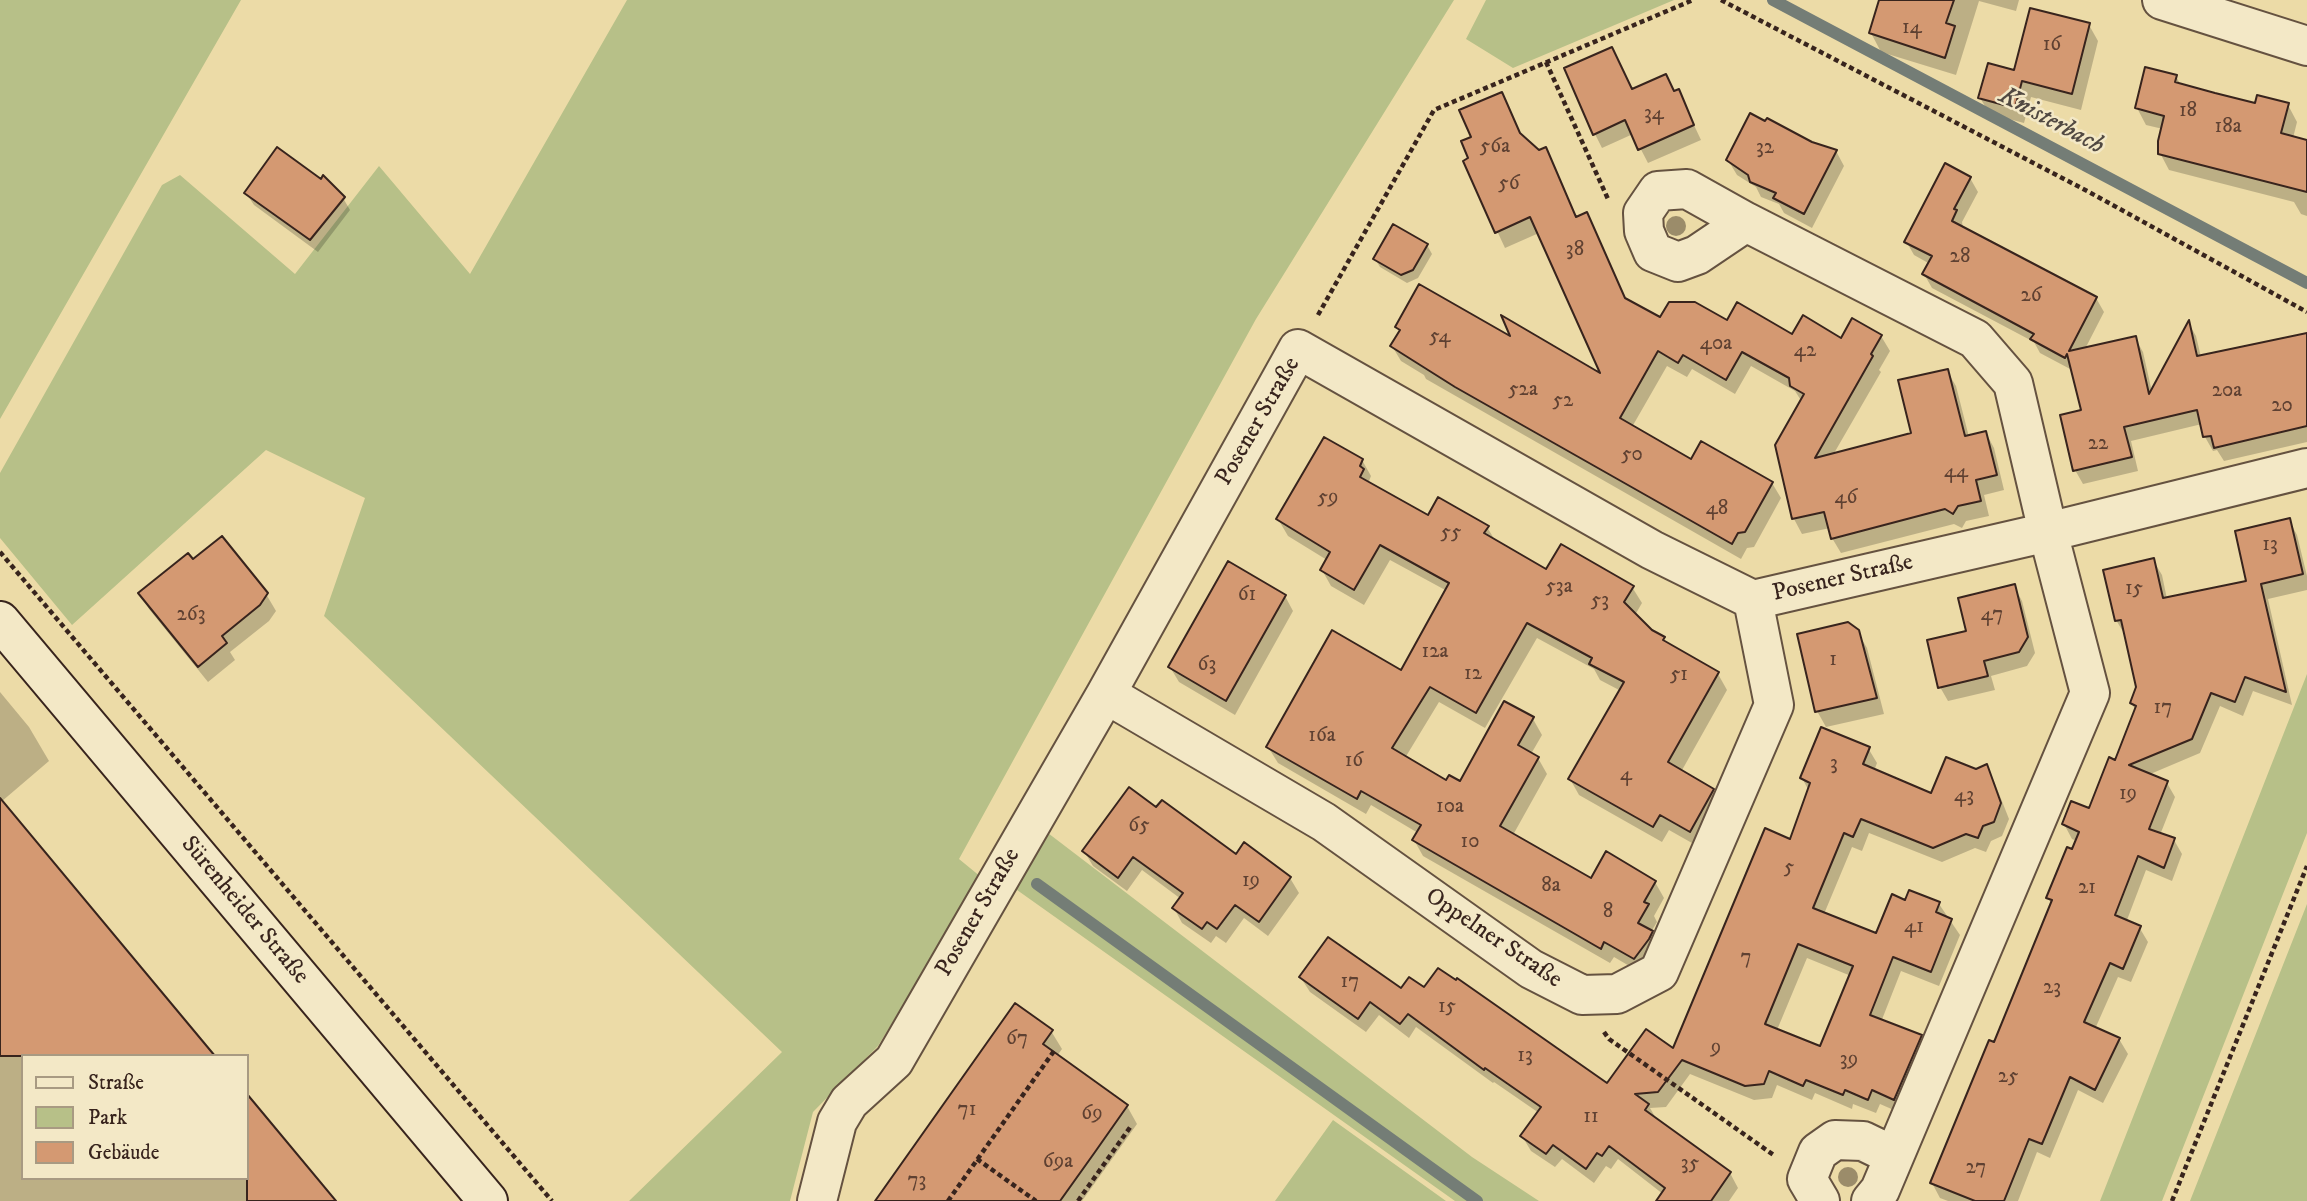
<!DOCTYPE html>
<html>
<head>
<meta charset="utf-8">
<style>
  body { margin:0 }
  #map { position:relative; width:2307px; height:1201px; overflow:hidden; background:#ecdba7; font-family:"IM FELL DW Pica",serif }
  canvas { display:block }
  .legend { position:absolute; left:21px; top:1054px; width:228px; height:126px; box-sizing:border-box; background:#f3e8c6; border:2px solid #a89a82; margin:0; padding:9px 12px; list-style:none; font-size:21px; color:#38241d }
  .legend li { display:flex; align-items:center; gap:14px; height:35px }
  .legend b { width:35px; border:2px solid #a89a82 }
</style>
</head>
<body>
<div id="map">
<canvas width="2307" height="1201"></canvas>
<ul class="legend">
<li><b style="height:9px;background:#f3e8c6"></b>Straße</li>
<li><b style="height:19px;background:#b7c088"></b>Park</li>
<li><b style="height:19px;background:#d49972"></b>Gebäude</li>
</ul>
</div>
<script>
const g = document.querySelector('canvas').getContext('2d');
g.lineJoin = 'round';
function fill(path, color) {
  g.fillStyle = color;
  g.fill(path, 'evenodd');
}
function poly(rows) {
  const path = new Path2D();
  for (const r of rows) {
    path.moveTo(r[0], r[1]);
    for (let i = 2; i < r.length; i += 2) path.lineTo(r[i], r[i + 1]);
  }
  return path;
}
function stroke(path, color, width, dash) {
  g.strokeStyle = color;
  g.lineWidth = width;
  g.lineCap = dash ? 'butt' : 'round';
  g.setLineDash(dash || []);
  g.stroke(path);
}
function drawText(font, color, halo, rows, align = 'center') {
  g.font = font + ' "IM FELL DW Pica",serif';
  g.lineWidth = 5;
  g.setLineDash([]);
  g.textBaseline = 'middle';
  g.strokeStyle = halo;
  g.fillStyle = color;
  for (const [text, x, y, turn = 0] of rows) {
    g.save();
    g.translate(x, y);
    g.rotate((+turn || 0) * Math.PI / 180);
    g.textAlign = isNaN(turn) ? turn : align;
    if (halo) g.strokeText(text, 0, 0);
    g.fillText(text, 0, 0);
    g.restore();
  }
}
const green = poly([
  [0,0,241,0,0,419],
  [627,0,1454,0,1256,319,959,859,981,877,878,1046,813,1112,790,1201,629,1201,782,1052,324,616,365,498,266,450,72,625,0,538,0,473,162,185,180,175,295,274,379,166,470,274],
  [1486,0,1674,0,1513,68,1466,39],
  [2307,674,2307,833,2162,1201,2100,1201],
  [1044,830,1472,1157,1539,1201,1455,1201,1010,885],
  [2307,904,2307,1201,2190,1201],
  [1333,1120,1446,1201,1275,1201]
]);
const shadow = poly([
  [1881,0,2019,0,2016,11,1979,1,1956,75,1881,52,1871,33],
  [2089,25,2098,41,2081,110,2031,97,2024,123,1990,114,1980,98,2015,72],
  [2176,76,2181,86,2256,105,2288,105,2297,122,2293,138,2307,141,2307,216,2301,214,2294,202,2169,170,2160,153,2163,129,2146,125,2137,108],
  [1632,91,1678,91,1701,140,1648,163,1633,134,1602,148,1595,134],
  [1502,94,1523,138,1539,152,1545,149,1577,218,1586,214,1626,300,1661,319,1728,323,1793,336,1842,340,1881,336,1890,351,1879,370,1881,372,1833,455,1913,435,1947,371,1956,386,1969,437,1986,433,1994,448,2004,490,1984,495,1989,516,1966,521,1962,528,1954,524,1841,553,1832,538,1830,528,1802,534,1794,519,1777,445,1802,402,1795,391,1751,366,1735,394,1692,369,1687,377,1667,366,1632,427,1691,461,1772,483,1781,498,1754,547,1747,548,1741,559,1426,379,1424,375,1401,361,1392,346,1400,333,1397,327,1514,340,1603,377,1539,233,1505,248,1465,162,1471,159,1474,138],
  [1811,144,1836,151,1844,166,1812,228,1784,213,1779,204,1761,197,1756,187,1737,175,1728,160],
  [1970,178,1978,192,1962,222,1963,228,2096,298,2104,312,2085,349,2135,338,2143,352,2152,392,2189,324,2196,336,2201,357,2307,335,2307,442,2224,461,2217,450,2213,451,2205,437,2202,424,2131,441,2138,471,2083,484,2075,470,2083,411,2072,370,2040,353,2034,342,1932,288,1924,274,1930,264,1914,255,1906,241],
  [246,193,343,198,350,210,318,252,254,205],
  [1427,245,1432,254,1418,278,1407,283,1380,267,1375,259],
  [1362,460,1371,476,1369,481,1372,485,1429,517,1487,527,1496,542,1547,572,1632,587,1642,603,1635,615,1651,631,1663,638,1667,645,1718,674,1727,690,1681,772,1713,790,1722,806,1699,847,1669,830,1662,842,1579,795,1570,779,1621,691,1600,680,1594,669,1537,638,1485,728,1439,702,1405,758,1447,782,1460,783,1533,719,1542,735,1531,754,1538,758,1547,774,1513,835,1592,880,1655,882,1664,898,1654,916,1657,922,1651,932,1661,949,1643,974,1614,957,1610,963,1423,856,1414,840,1418,833,1371,805,1366,814,1278,763,1268,747,1401,672,1447,591,1390,560,1364,605,1331,586,1322,570,1327,560,1288,536,1278,519],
  [2289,520,2297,535,2307,576,2307,590,2268,599,2292,705,2253,691,2243,716,2220,706,2200,753,2148,775,2167,783,2175,797,2160,835,2174,840,2182,854,2172,881,2146,870,2127,920,2139,927,2148,942,2131,982,2118,977,2095,1029,2119,1039,2128,1054,2103,1103,2078,1090,2050,1158,2037,1152,2018,1201,1948,1201,1940,1198,1932,1183,1995,1044,2052,905,2048,898,2077,841,2072,839,2064,824,2090,810,2116,762,2136,711,2131,702,2138,687,2125,635,2116,620,2153,560,2162,575,2167,599,2249,582],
  [193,561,266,594,276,611,269,621,230,652,235,660,208,682,149,609,140,593],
  [2014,586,2022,601,2035,653,2027,666,1991,676,1995,690,1948,701,1940,687,1968,632],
  [1285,596,1293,611,1235,715,1179,682,1170,667],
  [1857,631,1867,648,1884,714,1826,727,1817,711],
  [0,692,29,727,49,761,1,802,23,1056,23,1178,247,1178,247,1096,334,1201,0,1201],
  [1868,748,1877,763,1874,771,1932,795,1986,767,1994,781,2009,819,2002,836,1991,841,1986,852,1975,848,1942,862,1869,833,1862,851,1852,847,1824,914,1877,935,1906,902,1939,904,1960,935,1939,986,1901,971,1881,1022,1920,1037,1929,1052,1903,1114,1880,1104,1876,1113,1853,1104,1852,1109,1815,1093,1812,1100,1777,1085,1772,1098,1754,1100,1690,1074,1666,1107,1650,1108,1657,1120,1730,1173,1738,1188,1729,1201,1667,1201,1663,1194,1618,1159,1611,1169,1606,1166,1594,1183,1562,1159,1555,1167,1531,1151,1522,1136,1539,1113,1494,1082,1493,1083,1416,1027,1409,1038,1379,1015,1366,1032,1310,992,1301,978,1401,991,1425,989,1608,1086,1673,1051,1791,841,1809,791,1802,778],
  [1807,958,1851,976,1821,1048,1777,1030],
  [1157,809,1236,857,1290,878,1299,893,1268,936,1244,918,1226,943,1216,936,1211,943,1182,923,1174,908,1181,899,1142,870,1127,891,1093,866,1084,851],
  [1051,1031,1062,1049,1057,1056,1127,1106,1137,1124,1082,1201,888,1201]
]);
const stream = poly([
  [1773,0,2307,283],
  [1037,884,1477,1201]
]);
const building = poly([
  [1879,0,1954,0,1946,23,1955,26,1945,58,1869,33,1879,0],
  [2030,8,2090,23,2072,94,2022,81,2015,108,1978,98,1988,63,2014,70,2030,8],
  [1612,47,1632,89,1666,74,1674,91,1679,89,1694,125,1638,150,1625,120,1593,135,1564,68,1612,47],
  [2145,67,2177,75,2175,82,2215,93,2255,103,2257,95,2289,103,2281,133,2307,140,2307,192,2158,154,2158,141,2164,116,2135,108,2145,67],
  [1502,92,1520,133,1539,150,1546,147,1576,217,1587,212,1625,298,1660,317,1669,302,1695,302,1727,320,1737,302,1792,334,1803,315,1841,338,1852,318,1882,335,1871,354,1873,356,1815,458,1911,433,1898,380,1948,369,1965,436,1986,431,1997,475,1976,480,1981,501,1958,506,1953,514,1945,509,1831,539,1824,512,1792,519,1775,445,1804,394,1790,386,1789,378,1742,352,1726,380,1683,355,1678,363,1658,351,1620,418,1691,459,1701,441,1773,482,1745,532,1738,533,1732,544,1455,387,1390,346,1400,330,1395,327,1419,284,1510,336,1501,315,1600,373,1530,217,1495,233,1463,161,1468,158,1461,141,1471,137,1459,110,1502,92],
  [1750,113,1765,121,1767,118,1812,142,1837,150,1804,214,1773,198,1776,193,1750,182,1748,175,1726,160,1750,113],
  [277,147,321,179,323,175,345,197,310,240,244,193,277,147],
  [1945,163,1971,177,1954,209,1957,210,1952,221,2097,297,2069,351,2136,336,2149,394,2189,320,2197,356,2307,333,2307,426,2214,448,2211,436,2203,437,2197,410,2124,427,2132,457,2073,471,2060,415,2081,410,2067,354,2065,358,2030,339,2034,334,1922,274,1932,256,1904,242,1945,163],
  [1393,224,1428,244,1413,270,1401,275,1373,259,1393,224],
  [1324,437,1363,459,1360,466,1364,469,1360,477,1428,515,1438,497,1489,526,1484,533,1546,569,1561,544,1634,586,1624,602,1652,630,1665,637,1663,640,1719,672,1668,762,1714,789,1690,832,1660,815,1653,827,1568,779,1624,682,1589,664,1592,658,1527,623,1476,713,1430,687,1392,748,1446,780,1449,775,1460,781,1504,701,1534,717,1518,745,1539,757,1500,826,1591,878,1606,851,1656,881,1644,902,1649,904,1638,923,1653,931,1649,939,1634,959,1604,942,1601,949,1412,840,1421,825,1361,791,1357,799,1266,747,1332,630,1401,670,1449,583,1380,545,1354,590,1320,570,1330,552,1276,519,1324,437],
  [2290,518,2303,574,2261,584,2286,692,2245,677,2235,702,2211,693,2192,739,2129,765,2168,781,2149,829,2175,838,2164,868,2138,856,2115,915,2141,926,2123,969,2110,963,2084,1022,2120,1038,2095,1090,2070,1077,2042,1144,2029,1139,2004,1201,1975,1201,1930,1183,1989,1040,1994,1042,2052,900,2046,898,2067,847,2072,849,2079,832,2062,824,2071,801,2089,808,2109,757,2115,760,2136,706,2130,703,2136,687,2121,620,2115,621,2103,570,2154,558,2163,598,2246,581,2235,531,2290,518],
  [222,536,268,593,260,605,222,636,227,643,198,667,138,593,188,553,193,559,222,536],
  [1228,561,1286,595,1226,701,1168,667,1228,561],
  [2015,584,2028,637,2019,652,1984,661,1988,676,1938,688,1927,640,1966,631,1958,598,2015,584],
  [1848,622,1859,630,1877,698,1815,712,1797,634,1848,622],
  [1821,727,1870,747,1863,764,1931,793,1946,757,1976,769,1987,764,2001,803,1994,822,1983,826,1978,838,1966,834,1933,848,1861,819,1853,837,1844,833,1813,908,1876,933,1892,894,1905,900,1909,890,1940,902,1936,912,1952,919,1931,972,1893,957,1870,1015,1922,1035,1894,1100,1872,1090,1868,1100,1845,1090,1843,1095,1806,1080,1803,1086,1769,1071,1764,1084,1745,1086,1682,1060,1658,1092,1635,1094,1649,1104,1645,1110,1731,1172,1711,1201,1656,1201,1665,1188,1609,1146,1602,1156,1597,1153,1586,1169,1553,1145,1546,1154,1520,1136,1541,1107,1485,1068,1484,1070,1408,1014,1400,1024,1370,1002,1358,1019,1299,977,1328,937,1401,988,1409,977,1424,987,1438,968,1456,980,1457,978,1607,1083,1646,1029,1673,1048,1765,828,1790,839,1810,783,1800,778,1821,727],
  [1798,944,1853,966,1820,1046,1765,1024,1798,944],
  [1129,787,1156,807,1162,800,1236,854,1244,842,1291,877,1259,922,1235,905,1217,929,1207,922,1202,929,1172,908,1183,893,1133,857,1118,878,1082,851,1129,787],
  [0,798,215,1056,0,1056,0,798],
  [1015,1003,1053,1030,1043,1044,1128,1105,1095,1152,1060,1201,875,1201,1015,1003],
  [247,1094,336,1201,247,1201,247,1094]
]);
const path = poly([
  [1721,0,2089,192,2307,312],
  [1546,62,1608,199],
  [1318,315,1434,110,1693,0],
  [0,552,552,1201],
  [1604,1032,1609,1039,1775,1156],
  [977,1159,1036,1201],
  [948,1201,1054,1051],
  [1078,1201,1131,1126],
  [2172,1201,2307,866]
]);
const street = poly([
  [2162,0,2307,46],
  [1746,222,1697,255,1678,262,1653,252,1644,231,1643,213,1658,191,1687,189,1746,222,1975,339,2013,383,2048,532,2090,693,1880,1190,1871,1201],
  [1106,694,1324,822,1531,969,1582,995,1617,994,1659,972,1774,705,1753,600],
  [817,1201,837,1122,849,1102,894,1061,1106,694,1298,349,1652,550,1753,600,2048,532,2307,468],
  [1820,1201,1807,1179,1818,1152,1835,1140,1863,1141,1894,1156]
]);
const secondary = poly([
  [0,621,488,1201]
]);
const trees = [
  [1676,226],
  [1848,1177]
];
const numberNames = [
  ["14",1912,29],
  ["16",2052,46],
  ["18",2188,112],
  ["34",1654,115],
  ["18a",2228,128],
  ["56a",1495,148],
  ["32",1765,149],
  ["56",1509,185],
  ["38",1575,251],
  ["28",1960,258],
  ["26",2031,297],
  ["54",1440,338],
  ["40a",1716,345],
  ["42",1805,352],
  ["52a",1523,391],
  ["20a",2227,392],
  ["52",1563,402],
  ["20",2282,407],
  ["22",2098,445],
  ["50",1632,456],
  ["44",1956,473],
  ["59",1328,499],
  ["46",1846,499],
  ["48",1717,510],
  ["55",1451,534],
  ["13",2270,546],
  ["53a",1559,588],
  ["15",2134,590],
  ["61",1247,596],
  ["53",1600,602],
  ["263",191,616],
  ["47",1992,616],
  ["12a",1435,653],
  ["1",1833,661],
  ["63",1207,666],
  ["12",1473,675],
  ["51",1679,676],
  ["17",2163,709],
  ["16a",1322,737],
  ["16",1354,762],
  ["3",1834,765],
  ["4",1626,776],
  ["19",2128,795],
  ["43",1964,797],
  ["10a",1450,808],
  ["65",1139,827],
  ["10",1470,843],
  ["5",1789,869],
  ["19",1251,882],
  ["8a",1551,887],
  ["21",2087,889],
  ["8",1608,913],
  ["41",1914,928],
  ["7",1746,959],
  ["17",1350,983],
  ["23",2052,989],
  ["15",1447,1008],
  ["67",1017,1040],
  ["9",1716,1049],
  ["13",1525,1057],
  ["39",1849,1061],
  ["25",2008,1078],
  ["71",967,1111],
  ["69",1092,1115],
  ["11",1591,1118],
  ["69a",1058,1163],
  ["35",1690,1165],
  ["27",1976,1169],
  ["73",917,1182]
];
const streetNames = [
  ["Posener Straße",1259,422,-60],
  ["Posener Straße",1843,579,-13],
  ["Sürenheider Straße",244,911,50],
  ["Posener Straße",979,913,-60],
  ["Oppelner Straße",1493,939,34]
];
const waterNames = [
  ["Knisterbach",2051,122,28]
];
fill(green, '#b7c088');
fill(shadow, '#0003');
stroke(stream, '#747d76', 12);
fill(building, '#d49972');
stroke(building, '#38241d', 2);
stroke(street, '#655240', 42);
stroke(secondary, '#38241d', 42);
stroke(path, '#38241d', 4.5, [5, 3.5]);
stroke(street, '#f3e8c6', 38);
stroke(secondary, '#f3e8c6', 38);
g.fillStyle = '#9b8c6a';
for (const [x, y] of trees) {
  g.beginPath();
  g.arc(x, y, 10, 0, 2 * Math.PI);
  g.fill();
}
drawText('21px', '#5f4132', null, numberNames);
drawText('24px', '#38241d', '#f3e8c6', streetNames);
drawText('italic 26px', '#514942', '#f3e8c6', waterNames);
</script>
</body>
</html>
